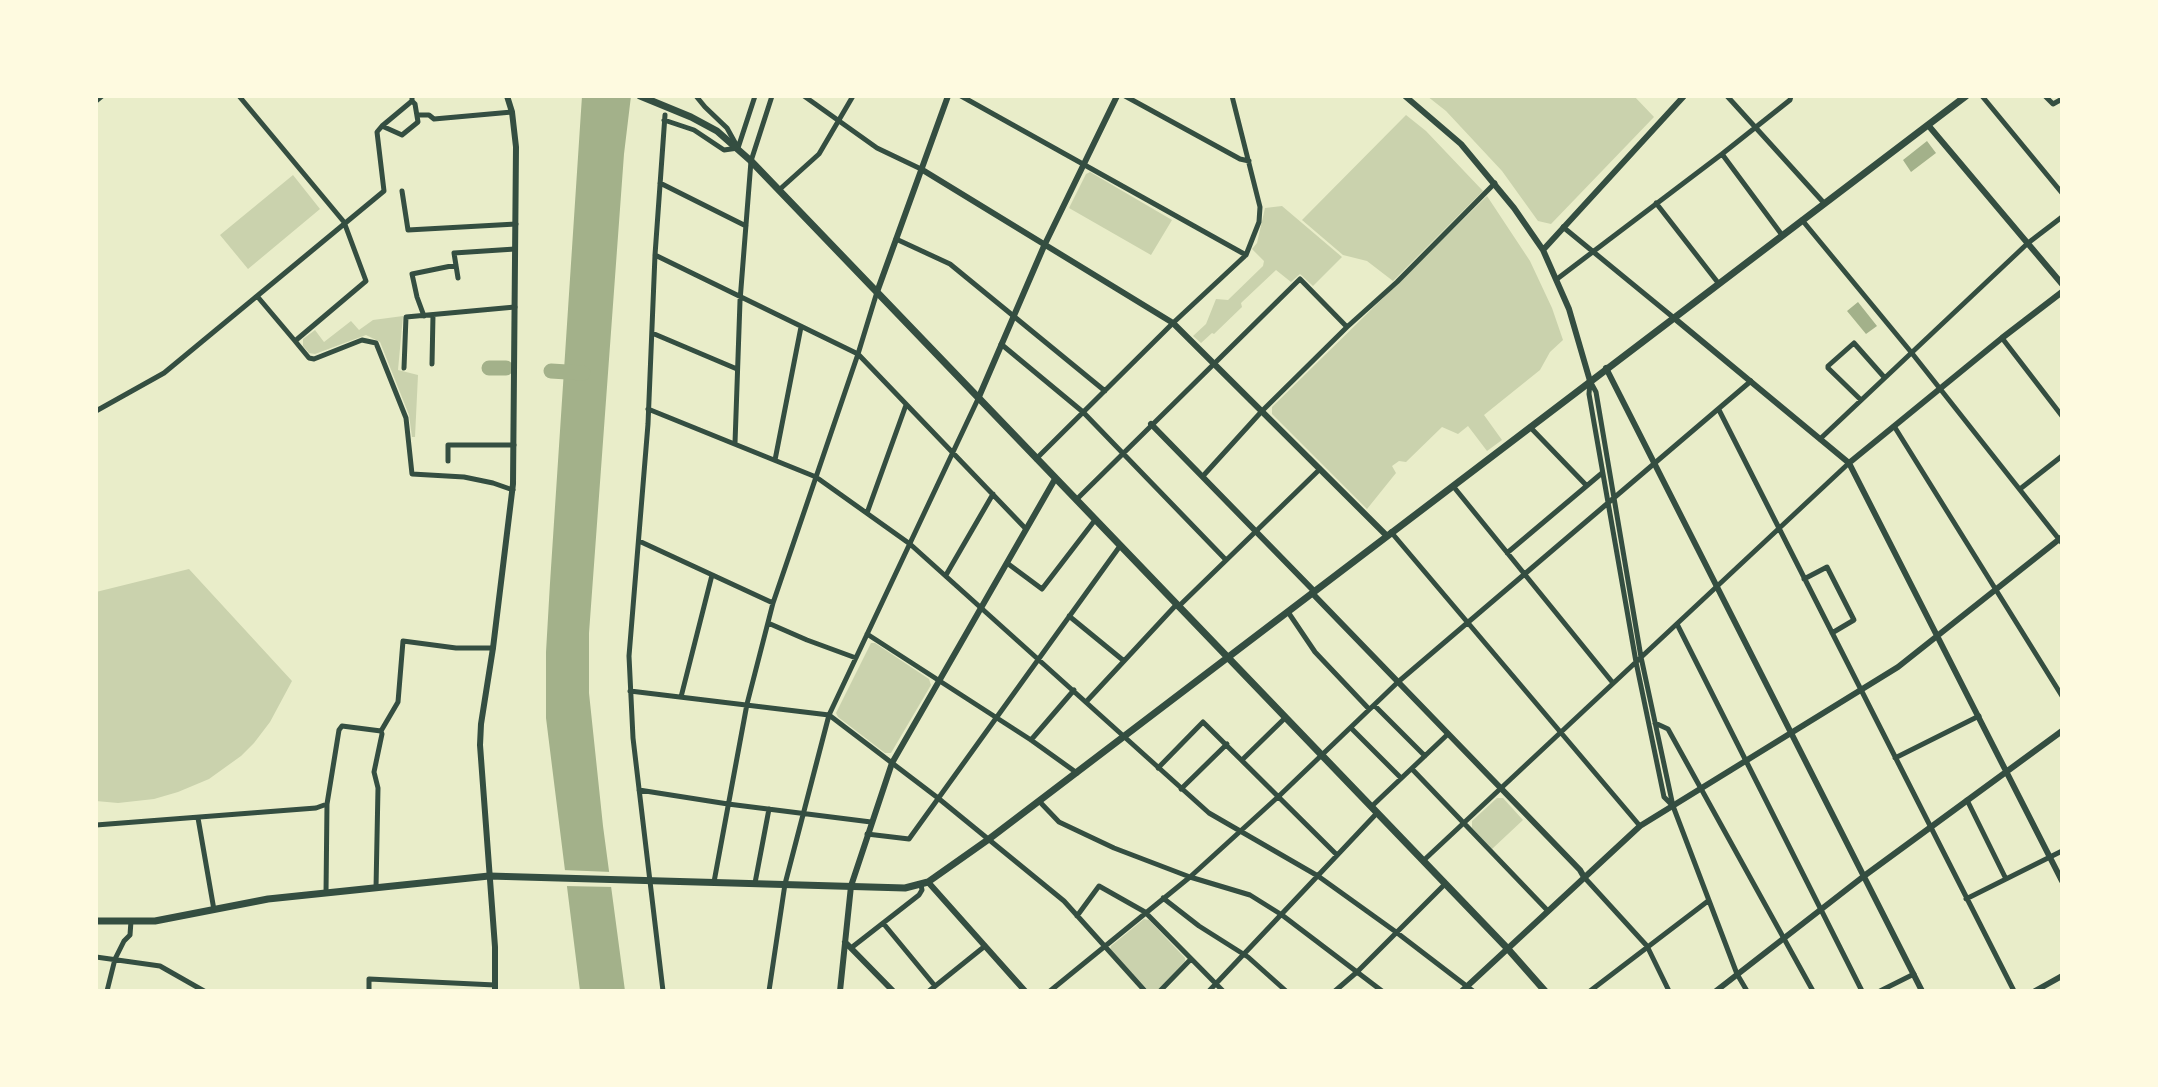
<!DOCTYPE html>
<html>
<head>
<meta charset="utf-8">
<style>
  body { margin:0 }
  #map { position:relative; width:2158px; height:1087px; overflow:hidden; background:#e9edc9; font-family:Arial,sans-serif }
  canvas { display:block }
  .frame { position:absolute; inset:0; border:98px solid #fefae0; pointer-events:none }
</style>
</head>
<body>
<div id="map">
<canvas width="2158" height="1087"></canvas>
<div class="frame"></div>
</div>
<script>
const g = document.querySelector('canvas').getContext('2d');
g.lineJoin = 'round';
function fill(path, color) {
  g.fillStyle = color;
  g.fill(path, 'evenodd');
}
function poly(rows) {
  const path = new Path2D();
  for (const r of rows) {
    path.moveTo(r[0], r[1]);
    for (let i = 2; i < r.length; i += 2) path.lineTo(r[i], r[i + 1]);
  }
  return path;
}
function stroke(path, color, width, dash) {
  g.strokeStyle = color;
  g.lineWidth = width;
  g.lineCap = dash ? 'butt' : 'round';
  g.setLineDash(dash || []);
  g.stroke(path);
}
const green = poly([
  [1427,96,1634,96,1654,117,1551,224,1538,221,1502,171,1446,111],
  [1406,115,1426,131,1483,191,1393,281,1367,261,1343,255,1302,220],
  [1090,172,1172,220,1151,255,1069,208,1086,174],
  [293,175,320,209,248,269,220,235],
  [1487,196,1530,261,1552,308,1563,340,1550,352,1540,370,1484,415,1502,440,1487,451,1468,426,1458,434,1442,427,1406,462,1399,461,1392,466,1396,473,1367,509,1272,414,1272,407],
  [1282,206,1342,257,1313,286,1300,274,1291,282,1276,270,1241,303,1242,307,1214,334,1212,333,1201,343,1193,336,1206,324,1216,299,1228,300,1263,266,1264,261,1252,249,1257,243,1265,208],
  [403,316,398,370,418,375,415,437,412,437,409,415,380,342,366,335,315,354,309,353,303,346,303,339,315,330,324,342,351,321,359,330,373,320],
  [189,569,292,681,270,722,254,743,241,756,209,779,178,792,154,799,118,803,96,801,96,592],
  [871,643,875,643,929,679,931,685,891,753,885,753,838,717,836,713],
  [1497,798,1503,798,1523,820,1492,849,1472,828,1472,821],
  [1144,919,1149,920,1185,958,1185,961,1158,991,1149,991,1110,950,1111,946]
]);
const water = poly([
  [582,96,631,96,624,154,589,633,589,693,603,826,625,991,580,991,546,718,546,652,550,583],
  [1927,141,1936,153,1911,172,1903,160],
  [1858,302,1877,326,1866,334,1847,311]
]);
const pier = poly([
  [562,870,612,872,614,887,564,886]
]);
const river = poly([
  [489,368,506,368],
  [551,371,583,373]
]);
const minor = poly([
  [239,96,344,222,366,281,295,341,257,296],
  [804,96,877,148,921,169],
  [961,96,1246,255],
  [1125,96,1240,159,1249,161],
  [1727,96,1824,203],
  [1982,96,2062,193],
  [2045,96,2053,104,2062,99],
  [96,101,102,96],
  [417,115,429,115,434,119,512,112],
  [664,120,694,130,724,150,738,148,727,128,705,107,696,96],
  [382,126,402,135,418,122,415,104,412,101],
  [738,148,755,96],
  [1722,154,1782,235],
  [660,183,746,226],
  [779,190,819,154,853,96],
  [402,191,408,230,516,224],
  [1656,203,1719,284],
  [1802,220,1911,352,2062,543],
  [1563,227,1674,318],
  [896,239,950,264,1105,391],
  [655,255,858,354,1026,529],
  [458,278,454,253,515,249],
  [1557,279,1722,154,1790,100,1791,96],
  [424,316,417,297,412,274,456,265],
  [1347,327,1397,282,1495,183],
  [652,333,737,369],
  [2002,338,2062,416],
  [295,341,309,358,314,359,362,340,376,343,406,418,412,474,464,477,493,483,513,490],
  [1001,344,1083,412,1226,560],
  [432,364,433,315],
  [404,368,406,317,515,307],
  [1590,381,1596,392,1641,657,1673,806,1737,974,1747,991],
  [1590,381,1589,394,1636,662,1664,797,1672,805],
  [1861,400,1828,368,1828,366,1854,343,1884,377],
  [648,409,816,477,910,544,1209,813,1318,876,1396,932,1473,991],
  [1719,410,2014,991],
  [96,411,164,373,384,191,377,132,382,126,412,101,412,96],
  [1894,426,2062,696],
  [1530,427,1586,485],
  [1820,439,2028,243,2062,217],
  [735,443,740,301,751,161,772,96],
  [1036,459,1173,323,1246,255,1259,222,1260,207,1232,96],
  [775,460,801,327],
  [448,461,448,445,514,445],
  [1453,486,1613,683],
  [2020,489,2062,456],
  [1076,500,1300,279,1347,327,1262,411,1203,476],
  [867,513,906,405],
  [1391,532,1640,826],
  [639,541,773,603],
  [1507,553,1602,473],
  [1007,563,1042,589,1095,520],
  [946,575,993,494],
  [1804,579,1827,567,1854,620,1832,633],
  [1178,607,1320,469],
  [1288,612,1315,652,1369,709],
  [1069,616,1124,661],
  [768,623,807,640,856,658],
  [1677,624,1862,991],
  [867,634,1031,740,1077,773],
  [630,691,829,715,938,798,1064,901,1145,991],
  [681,697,712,575],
  [1086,702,1176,605],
  [1374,705,1425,756],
  [1655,723,1668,729,1813,991],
  [1351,728,1401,778],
  [1031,740,1074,690],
  [1895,758,1979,716],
  [1242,760,1285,718],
  [1158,768,1203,722,1337,855],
  [1412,769,1548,911],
  [1181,789,1227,744],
  [639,790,728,804,871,822],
  [1967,800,2006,879],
  [1039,801,1059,822,1114,848,1190,877,1250,895,1282,915,1382,991],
  [1371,807,1448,734],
  [198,818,214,910],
  [96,825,316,808,327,804],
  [867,834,909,839,1120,546],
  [1423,861,1849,463],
  [1584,877,1647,946,1669,991],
  [714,882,747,704,773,603,858,354,877,292],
  [755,883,769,809],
  [376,888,378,788,374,772,382,734,381,731],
  [326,893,327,804,339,730,342,726,381,731,398,702,403,641,456,648,493,648],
  [1163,898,1199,926,1248,957,1286,991],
  [1966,899,2062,851],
  [1077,916,1099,886,1145,912,1223,991],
  [883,923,935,986],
  [851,948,919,895,922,890,921,885],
  [96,957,160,966,204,991],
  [107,991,115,959,124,941,130,935,131,921],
  [369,991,369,979,495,985],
  [663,991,633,738,629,656,648,424,655,255,665,115],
  [769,991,785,884,829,715,978,399],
  [929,991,985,946],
  [1050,991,1190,877,1279,796,1398,682,1751,381],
  [1160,991,1191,959],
  [1209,991,1377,813],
  [1335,991,1357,972,1445,884],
  [1590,991,1708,901],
  [1880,991,1914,974]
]);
const tertiary = poly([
  [1405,96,1461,144,1514,208,1543,250,1569,309,1590,381],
  [1928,125,2062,284],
  [921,169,1173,323,1386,535],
  [1543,250,1684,96],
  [877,292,948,96],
  [1674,318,1849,463,2062,881],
  [1606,368,1922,991],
  [978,399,1044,246,1117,96],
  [1151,424,1314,591],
  [1849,463,2002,338,2062,292],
  [1312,593,1580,870,1584,877],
  [928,882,1025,991],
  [845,942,893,991],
  [495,991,495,947,480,745,481,724,493,648,513,484,516,147,512,112,507,96],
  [840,991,851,886,892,763,1055,479],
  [1462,991,1640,826,1898,667,2062,537],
  [1716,991,1864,876,2062,731],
  [2035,991,2062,976]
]);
const secondary = poly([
  [640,96,691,117,717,131,751,161,1508,949,1545,991],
  [96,921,155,921,268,899,489,876,905,888,928,882,989,839,1966,96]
]);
fill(green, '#cad2ad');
fill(water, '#a3b18a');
fill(pier, '#e9edc9');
stroke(river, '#a3b18a', 15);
stroke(minor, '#344e41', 5);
stroke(tertiary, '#344e41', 6);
stroke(secondary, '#344e41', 7);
</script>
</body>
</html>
